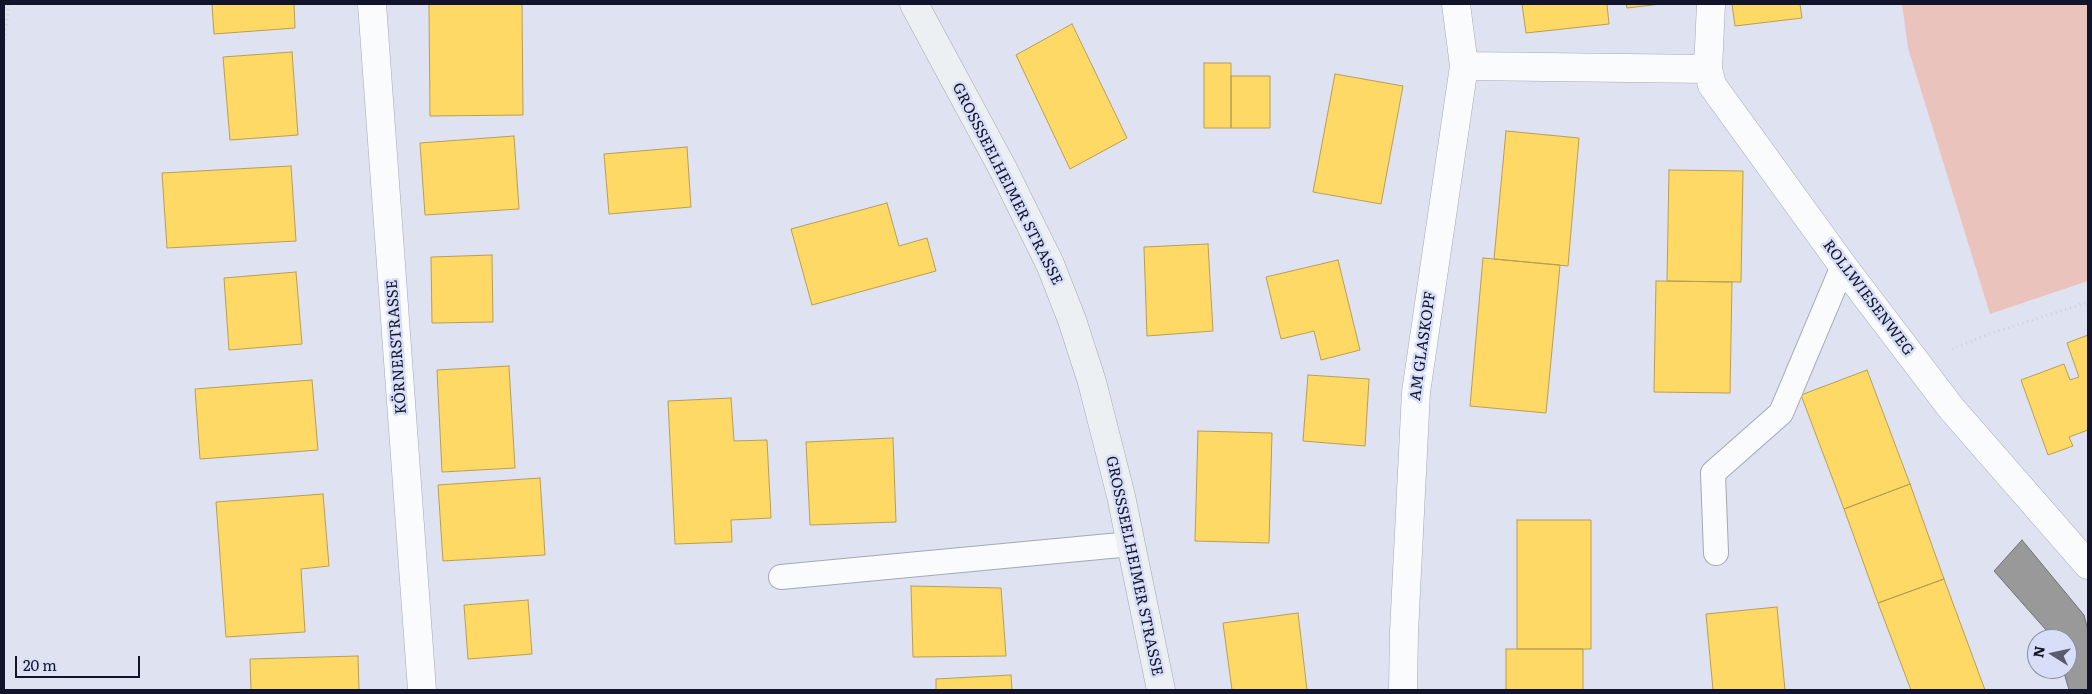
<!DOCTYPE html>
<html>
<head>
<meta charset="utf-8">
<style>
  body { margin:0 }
  #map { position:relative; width:2092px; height:694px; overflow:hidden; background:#dfe2f0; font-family:Literata,serif }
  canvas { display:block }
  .frame { position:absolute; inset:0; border:5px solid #11142a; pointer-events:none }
  .north { position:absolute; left:2027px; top:629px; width:50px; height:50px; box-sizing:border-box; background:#d8def7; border:1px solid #888da5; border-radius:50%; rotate:280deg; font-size:14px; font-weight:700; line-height:20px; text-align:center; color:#11142a }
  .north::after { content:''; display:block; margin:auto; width:18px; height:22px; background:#595c6f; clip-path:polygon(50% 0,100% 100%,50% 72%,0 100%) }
  .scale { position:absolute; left:15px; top:656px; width:125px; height:22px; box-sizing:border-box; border:2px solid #11142a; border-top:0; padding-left:6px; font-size:15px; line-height:18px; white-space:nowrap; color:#11142a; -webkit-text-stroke:4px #d8def7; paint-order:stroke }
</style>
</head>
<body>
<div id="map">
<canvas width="2092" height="694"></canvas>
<div class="frame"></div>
<div class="north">N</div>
<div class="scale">20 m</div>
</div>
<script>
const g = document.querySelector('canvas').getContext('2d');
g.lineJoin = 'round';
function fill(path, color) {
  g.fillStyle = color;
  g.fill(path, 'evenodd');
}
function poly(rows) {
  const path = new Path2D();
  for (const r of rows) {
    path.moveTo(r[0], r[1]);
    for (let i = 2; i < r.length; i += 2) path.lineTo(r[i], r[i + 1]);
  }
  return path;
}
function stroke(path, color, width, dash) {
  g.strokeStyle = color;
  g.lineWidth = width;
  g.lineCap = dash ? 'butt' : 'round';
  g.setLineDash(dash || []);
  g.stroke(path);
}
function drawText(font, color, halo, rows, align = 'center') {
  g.font = font + ' Literata,serif';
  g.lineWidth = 5;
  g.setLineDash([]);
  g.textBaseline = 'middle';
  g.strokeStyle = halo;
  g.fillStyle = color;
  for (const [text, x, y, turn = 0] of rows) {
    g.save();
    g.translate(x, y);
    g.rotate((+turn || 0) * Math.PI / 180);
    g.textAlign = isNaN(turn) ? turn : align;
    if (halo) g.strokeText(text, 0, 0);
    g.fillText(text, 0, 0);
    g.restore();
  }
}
const green = poly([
  [1902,4,2088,4,2088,281,1990,314,1908,48]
]);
const homes = poly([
  [212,4,294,4,295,28,214,34,212,4],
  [429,4,522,4,523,115,430,116,429,4],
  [1522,4,1607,4,1609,24,1526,33,1522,4],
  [1626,4,1661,4,1627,8,1626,4],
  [1732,4,1800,4,1802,18,1735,26,1732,4],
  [1072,24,1127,138,1070,169,1016,55,1072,24],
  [292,52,298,135,230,140,223,57,292,52],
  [1204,63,1231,63,1231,128,1204,128,1204,63],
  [1335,74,1403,86,1381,204,1313,192,1335,74],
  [1231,76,1270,76,1270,128,1231,128,1231,76],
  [1506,131,1579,138,1568,266,1494,259,1506,131],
  [514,136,519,209,425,215,420,143,514,136],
  [687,147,691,207,609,214,604,154,687,147],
  [291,166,296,241,167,248,162,173,291,166],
  [1669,170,1743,171,1741,282,1667,281,1669,170],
  [887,203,899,246,927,238,936,271,812,305,791,229,887,203],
  [1208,244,1213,331,1147,336,1144,247,1208,244],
  [492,255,493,322,432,323,431,257,492,255],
  [1483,258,1560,265,1546,413,1470,406,1483,258],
  [1338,260,1360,350,1321,360,1314,331,1281,339,1266,277,1338,260],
  [296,272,302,344,229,350,224,278,296,272],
  [1656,281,1732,282,1730,393,1654,392,1656,281],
  [2088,335,2088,430,2069,437,2073,446,2048,455,2021,380,2064,364,2070,380,2079,377,2067,343,2088,335],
  [509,366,515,468,442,472,437,370,509,366],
  [1867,370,1910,484,1844,509,1801,395,1867,370],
  [1308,375,1369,379,1365,446,1303,441,1308,375],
  [312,380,318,450,200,459,195,389,312,380],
  [731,398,734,441,767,440,771,518,731,520,732,542,675,544,668,401,731,398],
  [1198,431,1272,433,1269,543,1195,541,1198,431],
  [893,438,896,522,810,525,806,442,893,438],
  [540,478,545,555,443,561,438,485,540,478],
  [1910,484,1944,579,1878,603,1844,509,1910,484],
  [323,494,329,566,301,569,305,632,226,637,216,502,323,494],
  [1517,520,1591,520,1591,649,1517,649,1517,520],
  [1944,579,1985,690,1911,690,1878,603,1944,579],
  [911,586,1001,588,1006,656,913,657,911,586],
  [528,600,532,654,468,659,464,605,528,600],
  [1777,607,1785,690,1713,690,1706,614,1777,607],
  [1298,613,1307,690,1232,690,1223,623,1298,613],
  [1506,649,1583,649,1583,690,1506,690,1506,649],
  [358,656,359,690,251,690,250,659,358,656],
  [1011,675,1012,690,936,690,936,679,1011,675]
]);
const industry = poly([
  [2022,540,2084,615,2088,630,2088,690,2069,690,2063,669,2067,669,2067,639,2054,639,1994,571,2022,540]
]);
const path = poly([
  [4,45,9,4],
  [1952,349,1989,334,2088,302]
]);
const service = poly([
  [1716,553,1713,473,1781,413,1843,266],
  [781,577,1131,544]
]);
const minor = poly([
  [372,4,422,690],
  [1711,4,1708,69,1712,85,1843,266,1951,408,2088,565],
  [1464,66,1708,69],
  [1403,690,1404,632,1416,392,1464,66,1456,4]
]);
const secondary = poly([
  [914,4,1003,169,1050,264,1072,320,1092,382,1121,496,1161,690]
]);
const streetNames = [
  ["GROSSSEELHEIMER STRASSE",1007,184,63],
  ["ROLLWIESENWEG",1868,298,53],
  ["AM GLASKOPF",1423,346,-82],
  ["KÖRNERSTRASSE",397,347,-94],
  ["GROSSSEELHEIMER STRASSE",1134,566,78]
];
fill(green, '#ebc3bd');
fill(homes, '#ffd966');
stroke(homes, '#b89e54', 1);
fill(industry, '#999');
stroke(industry, '#707178', 1);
stroke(service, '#a4a7b8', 26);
stroke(minor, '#a4a7b8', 29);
stroke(secondary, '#a4a7b8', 29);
stroke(path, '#d0d0d5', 3, [1, 4]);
stroke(service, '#fafbfd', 24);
stroke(minor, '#fafbfd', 28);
stroke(secondary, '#ecf0f3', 28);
drawText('15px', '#11142a', '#d8def7', streetNames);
</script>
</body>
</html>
